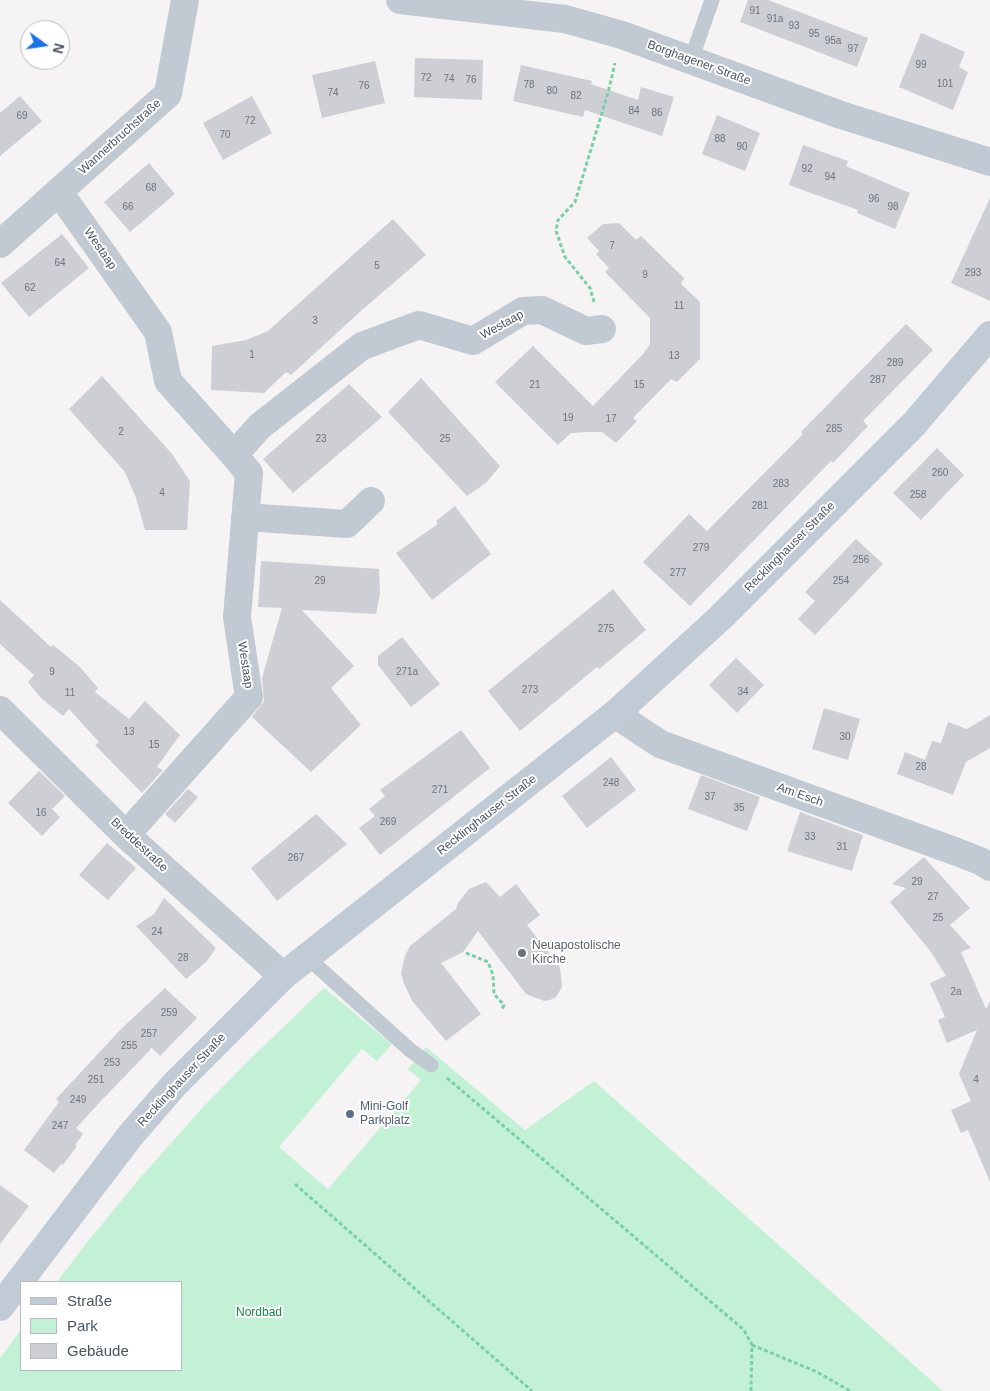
<!DOCTYPE html>
<html>
<head>
<meta charset="utf-8">
<style>
  body { margin:0 }
  #map { position:relative; width:990px; height:1391px; overflow:hidden; background:#f5f3f3; font-family:Helvetica,sans-serif }
  canvas { display:block }
  .legend { position:absolute; left:20px; top:1281px; width:162px; height:90px; box-sizing:border-box; background:#fff; border:1px solid #b7bbc0; margin:0; padding:6px 9px; list-style:none; font-size:15px; color:#4a5661 }
  .legend li { display:flex; align-items:center; gap:10px; height:25px }
  .legend b { width:25px; border:1px solid #b7bbc0 }
  .north { position:absolute; left:20px; top:20px; width:50px; height:50px; box-sizing:border-box; background:#fff; border:1px solid #b7bbc0; border-radius:50%; rotate:104deg; font-size:14px; font-weight:700; line-height:20px; text-align:center; color:#4a5661 }
  .north::after { content:''; display:block; margin:auto; width:18px; height:22px; background:#1a73e8; clip-path:polygon(50% 0,100% 100%,50% 72%,0 100%) }
</style>
</head>
<body>
<div id="map">
<canvas width="990" height="1391"></canvas>
<ul class="legend">
<li><b style="height:6px;background:#c1cbd6"></b>Straße</li>
<li><b style="height:14px;background:#c3f1d5"></b>Park</li>
<li><b style="height:14px;background:#cdcfd5"></b>Gebäude</li>
</ul>
<div class="north">N</div>
</div>
<script>
const g = document.querySelector('canvas').getContext('2d');
g.lineJoin = 'round';
function fill(path, color) {
  g.fillStyle = color;
  g.fill(path, 'evenodd');
}
function poly(rows) {
  const path = new Path2D();
  for (const r of rows) {
    path.moveTo(r[0], r[1]);
    for (let i = 2; i < r.length; i += 2) path.lineTo(r[i], r[i + 1]);
  }
  return path;
}
function stroke(path, color, width, dash) {
  g.strokeStyle = color;
  g.lineWidth = width;
  g.lineCap = dash ? 'butt' : 'round';
  g.setLineDash(dash || []);
  g.stroke(path);
}
function drawText(font, color, halo, rows, align = 'center') {
  g.font = font + ' Helvetica,sans-serif';
  g.lineWidth = 4;
  g.setLineDash([]);
  g.textBaseline = 'middle';
  g.strokeStyle = halo;
  g.fillStyle = color;
  for (const [text, x, y, turn = 0] of rows) {
    g.save();
    g.translate(x, y);
    g.rotate((+turn || 0) * Math.PI / 180);
    g.textAlign = isNaN(turn) ? turn : align;
    if (halo) g.strokeText(text, 0, 0);
    g.fillText(text, 0, 0);
    g.restore();
  }
}
const green = poly([
  [324,988,392,1044,377,1061,362,1049,279,1147,328,1189,421,1080,408,1069,426,1047,525,1130,594,1081,943,1391,0,1391,0,1358,21,1330,21,1370,181,1370,181,1282,57,1282,88,1241,140,1178,205,1105,250,1059]
]);
const building = poly([
  [748,0,768,0,868,38,857,67,740,22],
  [921,33,965,52,959,67,968,72,953,110,899,87],
  [415,58,483,60,482,100,414,97],
  [375,61,385,103,322,118,312,75],
  [521,65,592,81,591,84,638,100,641,87,674,97,662,136,585,110,583,117,513,101],
  [20,96,42,121,0,156,0,113],
  [252,96,272,133,223,160,203,123],
  [717,115,760,133,745,171,702,154],
  [803,145,848,161,846,166,910,193,895,229,857,213,858,210,789,185],
  [149,163,175,194,130,232,104,202],
  [990,198,990,301,951,283],
  [393,219,426,255,362,310,291,375,286,372,264,393,211,390,212,346,246,340,268,331],
  [619,223,636,240,641,236,684,278,681,284,700,302,700,359,677,382,671,379,633,418,637,421,616,443,602,432,587,432,571,433,558,445,495,382,533,346,593,406,644,353,650,344,650,318,605,272,609,268,596,254,599,251,587,238,603,224],
  [62,234,89,268,29,317,1,283],
  [906,324,933,350,863,421,868,426,833,463,831,461,690,606,643,562,689,514,707,531,803,434,801,432],
  [102,376,172,454,190,481,187,530,145,530,136,498,125,472,69,409],
  [421,378,500,466,486,483,467,496,388,412],
  [349,384,382,417,293,493,263,459],
  [937,448,964,475,921,520,893,493],
  [455,506,491,554,432,600,396,553,438,524,436,521],
  [856,539,883,564,815,635,798,619,815,601,805,592],
  [261,561,379,569,380,593,376,614,302,610,354,666,331,688,361,725,311,772,252,717,264,701,262,678,282,608,258,607],
  [613,589,646,630,599,669,597,667,520,731,488,691],
  [0,600,51,647,53,645,79,666,98,688,95,692,129,719,145,701,180,735,157,767,163,770,142,793,95,745,99,742,69,709,63,716,41,698,28,682,34,675,0,644],
  [402,637,440,684,411,707,378,665,378,656],
  [736,658,764,685,737,713,709,685],
  [824,708,860,719,848,760,812,749],
  [990,715,990,748,966,762,953,795,897,774,905,752,925,760,932,741,941,743,948,722,967,729],
  [461,730,490,768,380,855,359,828,375,816,369,809,385,796,380,790],
  [611,757,636,790,587,828,562,796],
  [39,771,65,796,52,809,60,817,42,836,8,803],
  [701,775,760,797,747,831,688,809],
  [188,789,198,797,175,823,165,814],
  [800,812,863,835,852,871,787,851],
  [316,814,347,844,277,901,251,868],
  [107,843,136,868,108,900,79,875],
  [924,857,970,908,950,925,971,948,961,952,986,1009,990,1001,990,1182,968,1130,961,1133,951,1110,971,1101,959,1074,977,1030,947,1043,938,1020,945,1017,930,983,946,976,931,952,890,902,906,888,892,884],
  [486,882,500,897,516,884,540,915,527,925,560,967,562,987,556,997,550,1000,544,1001,526,994,478,931,463,952,441,963,481,1014,446,1041,413,1002,404,984,401,973,405,956,410,946,456,909,458,903,469,889],
  [164,898,216,948,206,962,186,979,136,926,154,914],
  [165,988,197,1018,160,1056,151,1047,150,1050,101,1101,76,1128,83,1134,75,1145,77,1146,63,1165,61,1164,54,1173,24,1150,59,1102,56,1099,121,1029],
  [0,1185,29,1206,0,1244]
]);
const path = poly([
  [594,302,590,288,565,257,556,231,558,220,575,202,608,93,615,63],
  [466,953,488,962,493,975,494,994,504,1005,502,1009],
  [447,1078,744,1330,752,1345,751,1391],
  [295,1184,532,1391],
  [752,1345,817,1372,850,1391]
]);
const lane = poly([
  [691,60,712,0],
  [307,957,410,1050,431,1065]
]);
const street = poly([
  [400,0,565,19,622,35,841,115,990,162],
  [59,192,158,332,168,381,234,455,249,473,237,617,249,697,126,835],
  [0,244,168,94,185,0],
  [234,455,260,426,362,346,419,325,473,341,523,311,542,310,586,331,602,329],
  [245,517,347,524,371,501],
  [0,710,126,835,283,976],
  [615,714,660,744,957,852,980,861,990,867]
]);
const secondary = poly([
  [0,1307,130,1136,174,1085,283,976,615,714,720,618,914,424,990,335]
]);
const markers = [
  [522,953,5,"#6b7280"],
  [350,1114,5,"#5c6f8a"]
];
const numberNames = [
  ["91",755,11],
  ["91a",775,19],
  ["93",794,26],
  ["95",814,34],
  ["95a",833,41],
  ["97",853,49],
  ["99",921,65],
  ["72",426,78],
  ["74",449,79],
  ["76",471,80],
  ["101",945,84],
  ["78",529,85],
  ["76",364,86],
  ["80",552,91],
  ["74",333,93],
  ["82",576,96],
  ["84",634,111],
  ["86",657,113],
  ["69",22,116],
  ["72",250,121],
  ["70",225,135],
  ["88",720,139],
  ["90",742,147],
  ["92",807,169],
  ["94",830,177],
  ["68",151,188],
  ["96",874,199],
  ["66",128,207],
  ["98",893,207],
  ["7",612,246],
  ["64",60,263],
  ["5",377,266],
  ["293",973,273],
  ["9",645,275],
  ["62",30,288],
  ["11",679,306],
  ["3",315,321],
  ["1",252,355],
  ["13",674,356],
  ["289",895,363],
  ["287",878,380],
  ["21",535,385],
  ["15",639,385],
  ["19",568,418],
  ["17",611,419],
  ["285",834,429],
  ["2",121,432],
  ["23",321,439],
  ["25",445,439],
  ["260",940,473],
  ["283",781,484],
  ["4",162,493],
  ["258",918,495],
  ["281",760,506],
  ["279",701,548],
  ["256",861,560],
  ["277",678,573],
  ["29",320,581],
  ["254",841,581],
  ["275",606,629],
  ["9",52,672],
  ["271a",407,672],
  ["273",530,690],
  ["34",743,692],
  ["11",70,693],
  ["13",129,732],
  ["30",845,737],
  ["15",154,745],
  ["28",921,767],
  ["248",611,783],
  ["271",440,790],
  ["37",710,797],
  ["35",739,808],
  ["16",41,813],
  ["269",388,822],
  ["33",810,837],
  ["31",842,847],
  ["267",296,858],
  ["29",917,882],
  ["27",933,897],
  ["25",938,918],
  ["24",157,932],
  ["28",183,958],
  ["2a",956,992],
  ["259",169,1013],
  ["257",149,1034],
  ["255",129,1046],
  ["253",112,1063],
  ["251",96,1080],
  ["4",976,1080],
  ["249",78,1100],
  ["247",60,1126]
];
const streetNames = [
  ["Borghagener Straße",699,63,20],
  ["Wannerbruchstraße",120,137,-42],
  ["Westaap",100,249,55],
  ["Westaap",502,325,-29],
  ["Recklinghauser Straße",790,547,-45],
  ["Westaap",245,665,81],
  ["Am Esch",800,795,20],
  ["Recklinghauser Straße",487,815,-38],
  ["Breddestraße",139,845,43],
  ["Recklinghauser Straße",182,1080,-47]
];
const worshipNames = [
  ["Neuapostolische",532,946],
  ["Kirche",532,960]
];
const serviceNames = [
  ["Mini-Golf",360,1107],
  ["Parkplatz",360,1121]
];
const parkNames = [
  ["Nordbad",259,1313]
];
fill(green, '#c3f1d5');
fill(building, '#cdcfd5');
stroke(path, '#7ad0a6', 3, [4, 2.5]);
stroke(lane, '#c1cad2', 15);
stroke(street, '#c1cad2', 28);
stroke(secondary, '#c1cbd6', 28);
for (const [x, y, r, color] of markers) {
  const dot = new Path2D();
  dot.arc(x, y, r, 0, 2 * Math.PI);
  g.fillStyle = color;
  g.fill(dot);
  stroke(dot, '#fff', 2);
}
drawText('10px', '#6b747e', null, numberNames);
drawText('12px', '#4a5661', '#fff', streetNames);
drawText('12px', '#5b616d', '#fff', worshipNames, 'left');
drawText('12px', '#4e5e75', '#fff', serviceNames, 'left');
drawText('12px', '#17864f', '#fff', parkNames);
</script>
</body>
</html>
